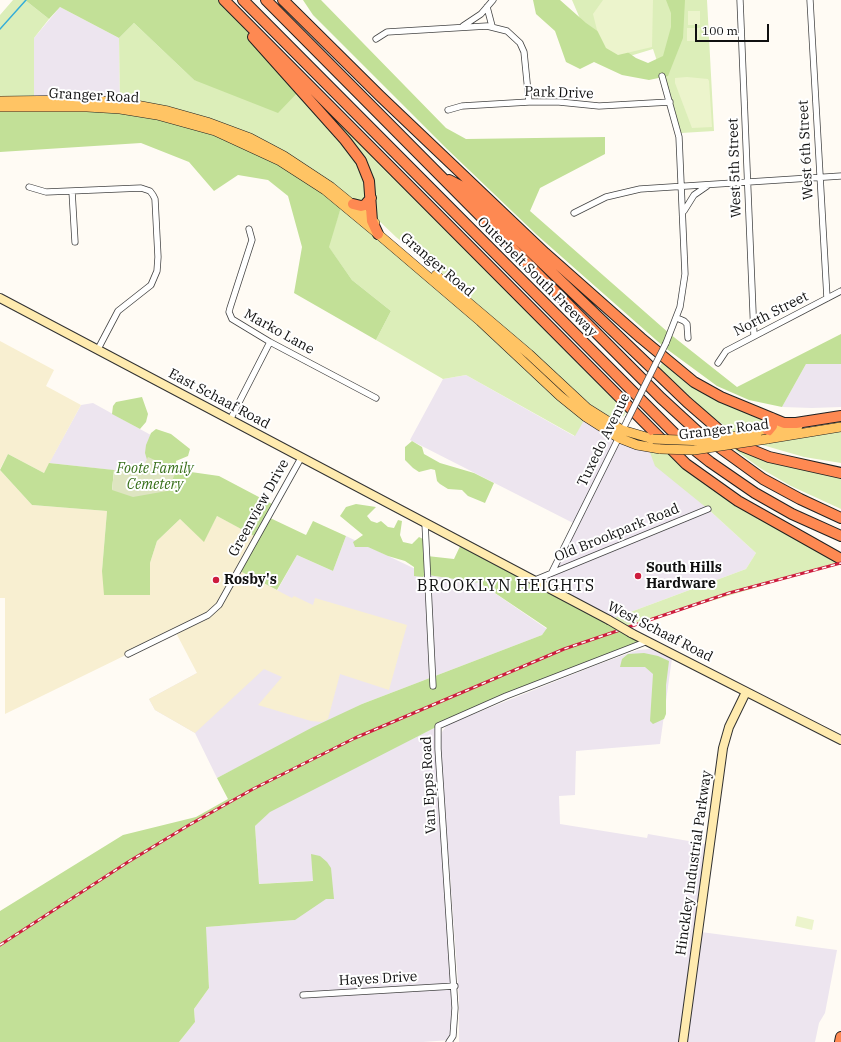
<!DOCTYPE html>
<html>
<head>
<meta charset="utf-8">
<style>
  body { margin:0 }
  #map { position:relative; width:841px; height:1042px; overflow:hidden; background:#fffbf4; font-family:"IBM Plex Serif",serif }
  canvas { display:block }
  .scale { position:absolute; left:695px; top:24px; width:74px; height:18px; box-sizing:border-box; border:2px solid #101010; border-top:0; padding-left:5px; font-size:12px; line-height:14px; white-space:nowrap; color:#101010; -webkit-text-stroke:3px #fff; paint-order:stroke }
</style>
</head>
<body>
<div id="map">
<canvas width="841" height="1042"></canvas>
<div class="scale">100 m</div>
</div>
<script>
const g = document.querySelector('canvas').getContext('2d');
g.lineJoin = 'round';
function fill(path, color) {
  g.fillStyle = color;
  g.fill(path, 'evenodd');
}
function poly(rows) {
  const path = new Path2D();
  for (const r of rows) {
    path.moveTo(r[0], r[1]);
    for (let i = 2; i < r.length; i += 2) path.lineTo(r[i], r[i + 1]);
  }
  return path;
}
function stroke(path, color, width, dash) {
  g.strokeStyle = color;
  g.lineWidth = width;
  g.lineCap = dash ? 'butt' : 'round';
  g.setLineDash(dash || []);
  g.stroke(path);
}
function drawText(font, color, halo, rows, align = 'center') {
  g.font = font + ' "IBM Plex Serif",serif';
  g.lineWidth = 4;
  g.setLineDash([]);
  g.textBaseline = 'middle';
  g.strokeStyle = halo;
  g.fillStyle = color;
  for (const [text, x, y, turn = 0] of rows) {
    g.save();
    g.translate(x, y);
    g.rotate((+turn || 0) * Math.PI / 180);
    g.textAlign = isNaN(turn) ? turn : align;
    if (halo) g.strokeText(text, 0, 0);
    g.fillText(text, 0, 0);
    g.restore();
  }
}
const industrial = poly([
  [60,7,119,38,120,102,34,100,34,38],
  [806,364,841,364,841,407,812,408,782,407],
  [466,375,574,436,586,417,648,447,708,509,756,553,746,569,609,620,535,580,552,572,575,524,410,440,443,379],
  [93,403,158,439,140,473,49,463,81,405],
  [346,536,428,575,480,583,547,629,542,635,362,704,217,778,195,733,155,710,149,699,197,673,249,641,297,555,333,571],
  [650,649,672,658,660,744,576,751,575,795,559,796,560,824,647,838,648,834,706,844,680,1042,459,1042,459,997,440,741,442,732,447,725,454,722,599,664,638,650],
  [438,726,455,986,450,1040,423,1042,179,1042,195,1022,194,1009,209,988,205,927,295,920,325,880,259,884,255,826,270,811,313,788],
  [701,932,837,950,825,1013,819,1023,815,1042,687,1042]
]);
const farmland = poly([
  [0,341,54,370,46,386,81,405,44,473,8,454,0,469],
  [0,470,32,505,107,511,102,571,150,594,150,563,157,541,180,519,204,541,217,516,257,537,238,570,292,598,294,596,313,605,315,598,407,625,389,690,340,674,328,719,322,722,311,721,258,705,282,677,264,669,195,733,155,710,149,699,197,673,175,631,5,714,5,598,0,598]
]);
const green = poly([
  [13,0,25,0,49,19,34,38,34,100,0,101,0,15],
  [572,0,707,0,714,131,681,133,653,49,620,59,584,28],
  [134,23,194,80,300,90,365,170,365,205,120,102,119,38],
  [305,88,626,412,624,416,614,419,591,405,536,355,443,274,396,237,375,217,373,183],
  [342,204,586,417,575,436,466,375,443,379,376,340,391,311,352,280,328,246],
  [663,361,679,375,721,403,745,412,783,418,818,417,818,419,733,432,709,414,659,368],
  [841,431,841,463,804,457,759,444],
  [648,447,666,450,841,562,628,626,622,627,609,620,746,569,756,553,708,509,655,466],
  [741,447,841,477,841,509,791,486,760,468,734,449]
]);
const forest = poly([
  [25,0,219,0,300,90,278,113,194,80,134,23,119,38,60,7,49,19],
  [303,0,321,0,446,128,466,139,605,137,605,154,540,188,530,211,670,334,737,387,841,334,841,364,806,364,782,407,749,400,717,386,664,347,537,235,447,149,313,15],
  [533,0,560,0,586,23,636,58,648,63,663,56,671,27,671,13,666,0,685,0,683,38,668,76,649,80,622,75,594,62,580,69,566,62,555,31,536,14],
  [0,107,120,109,248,145,342,204,329,247,352,280,391,311,376,340,294,293,302,247,288,196,268,180,238,175,214,191,189,162,141,143,0,152],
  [142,397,148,414,146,422,140,429,112,414,113,406,116,402],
  [156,429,171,434,190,449,188,456,176,461,177,470,219,476,274,505,268,517,306,535,313,521,346,536,333,571,297,555,277,590,238,570,256,537,217,516,204,542,180,519,157,541,150,563,150,595,104,595,102,571,107,511,32,505,0,470,8,454,44,473,49,463,114,470,112,490,171,468,169,464,167,466,148,463,145,453,146,445,151,433],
  [412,441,422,447,424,454,440,463,474,473,494,483,485,503,468,496,462,490,448,489,440,484,437,481,435,470,431,469,419,472,413,468,405,460,405,447],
  [356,504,376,507,367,516,371,521,377,523,381,521,388,527,394,528,398,520,402,521,400,535,403,542,412,544,419,537,423,539,425,574,423,577,414,576,414,567,405,561,388,556,368,547,355,547,353,542,363,535,340,516,346,507],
  [462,542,648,641,442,724,270,812,255,826,259,884,313,881,311,854,320,856,327,862,331,868,334,899,326,899,295,920,206,927,209,988,194,1009,195,1022,179,1042,0,1042,0,911,123,835,196,817,228,799,217,778,313,727,362,704,542,635,547,628,480,583,428,575,427,556,454,559],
  [644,653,658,656,669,661,666,685,666,714,664,719,653,724,650,721,653,674,645,667,620,667,622,659,628,654]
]);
const cemetery = poly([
  [148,457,177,470,167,491,133,497,112,490,114,470,140,473]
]);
const pitch = poly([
  [603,0,653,0,652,47,618,55,606,48,597,30,593,14],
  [688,11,700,11,700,25,688,25],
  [687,28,700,28,699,41,687,41],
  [687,77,708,79,709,81,712,127,692,128,675,83,675,78],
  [797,916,814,920,812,930,795,926]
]);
const stream = poly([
  [0,29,26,0]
]);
const street = poly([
  [740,0,754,336],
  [810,0,827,298],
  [487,7,492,26],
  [463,26,481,14,493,0],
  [376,39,387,32,487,26,507,31,520,43,524,52,529,102],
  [662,76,679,137,685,274,680,307,666,343],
  [448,110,462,106,529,102,559,102,599,106,670,102],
  [29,187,46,192,141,188,150,191,153,195,155,199,158,257,157,271,151,285,118,311,98,349],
  [72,191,75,242],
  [684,211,694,195,707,186],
  [574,213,606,197,640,189,841,176],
  [249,229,252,240,230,308,229,312,232,319,270,342,376,398],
  [677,318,684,321,687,324,688,338],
  [718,363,726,351,841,291],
  [230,420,270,342],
  [425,523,433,686],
  [552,572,628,419],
  [535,580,708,509],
  [128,654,208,615,219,605,301,458],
  [303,995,455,986],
  [449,1042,453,1036,455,1008,438,749,438,726,506,696,648,641]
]);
const secondary = poly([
  [0,298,609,620],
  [631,633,841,740],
  [683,1042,723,748,729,727,746,692]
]);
const primary = poly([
  [0,101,77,100,120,102,168,111,207,122,250,138,284,156,331,187,375,223],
  [0,107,87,107,120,109,157,115,215,131,280,161,325,190,378,234,480,321,560,396,586,417,619,438,637,445,660,449],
  [436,275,529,354,587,408,622,430,653,439],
  [757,433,798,426],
  [767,439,841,427]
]);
const highway = poly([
  [224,0,686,464,738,501,841,559],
  [243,0,676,435,710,462,755,493,792,514,841,536],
  [266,0,661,398,698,432,763,479,800,499,841,518],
  [283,0,380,96,545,253,641,338,694,382,721,397,784,423,796,423,841,416],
  [253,37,345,140,361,161,369,181,372,221,378,234],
  [449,180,464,188,687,402,725,435,742,446,769,457,841,473],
  [353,204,361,206,365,205,371,198],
  [768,431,772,426,772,418],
  [840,1042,841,1037]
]);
const rail = poly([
  [0,945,128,862,189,825,253,789,355,738,564,649,729,593,841,563]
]);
const streetBridge = poly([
  [628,419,666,343]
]);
const secondaryBridge = poly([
  [609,620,631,633]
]);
const primaryBridge = poly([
  [653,439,705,441,757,433],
  [660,449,694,450,767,439]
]);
const markers = [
  [638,576,4,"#cd1c3d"],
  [216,580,4,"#cd1c3d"]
];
const streetNames = [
  ["Park Drive",559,93,2],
  ["Granger Road",94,96,3],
  ["West 6th Street",806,150,-93],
  ["West 5th Street",735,168,-92],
  ["Granger Road",437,265,40],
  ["Outerbelt South Freeway",537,277,45],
  ["North Street",771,314,-27],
  ["Marko Lane",279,332,29],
  ["East Schaaf Road",219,399,28],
  ["Granger Road",724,430,-7],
  ["Tuxedo Avenue",604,440,-64],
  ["Greenview Drive",259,508,-61],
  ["Old Brookpark Road",617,533,-22],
  ["West Schaaf Road",660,632,27],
  ["Van Epps Road",429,785,-93],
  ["Hinckley Industrial Parkway",694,863,-82],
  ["Hayes Drive",378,979,-3]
];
const parkNames = [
  ["Foote Family",155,469],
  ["Cemetery",155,485]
];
const poiNames = [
  ["South Hills",646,568],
  ["Hardware",646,584],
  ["Rosby's",224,580]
];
const quarterNames = [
  ["BROOKLYN HEIGHTS",506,586]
];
fill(industrial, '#ede5ef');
fill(farmland, '#f8efd1');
fill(green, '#dceeb9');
fill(forest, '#c2e097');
fill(cemetery, '#dee5c1');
fill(pitch, '#ecf4cc');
stroke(stream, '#35add8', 1.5);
stroke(street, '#434343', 7);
stroke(secondary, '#323232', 10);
stroke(primary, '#212121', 10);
stroke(highway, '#212121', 12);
stroke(street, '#fff', 5.5);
stroke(secondary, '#ffebaf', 8);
stroke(primary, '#ffc464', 9);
stroke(highway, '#fe8952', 10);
stroke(rail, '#cd1c3d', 3);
stroke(rail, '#fff', 1.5, [4.5]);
stroke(streetBridge, '#434343', 7, []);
stroke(secondaryBridge, '#323232', 10, []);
stroke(primaryBridge, '#212121', 10, []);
stroke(streetBridge, '#fff', 5.5);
stroke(secondaryBridge, '#ffebaf', 8);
stroke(primaryBridge, '#ffc464', 9);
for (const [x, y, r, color] of markers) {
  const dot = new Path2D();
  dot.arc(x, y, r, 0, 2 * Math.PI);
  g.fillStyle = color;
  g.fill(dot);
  stroke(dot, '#fff', 1.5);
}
drawText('14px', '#101010', '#fff', streetNames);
drawText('italic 14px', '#376f1a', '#fff', parkNames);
drawText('bold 14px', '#101010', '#fff', poiNames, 'left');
g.letterSpacing = '1px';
drawText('16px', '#101010', '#fff', quarterNames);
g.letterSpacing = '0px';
</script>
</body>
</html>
